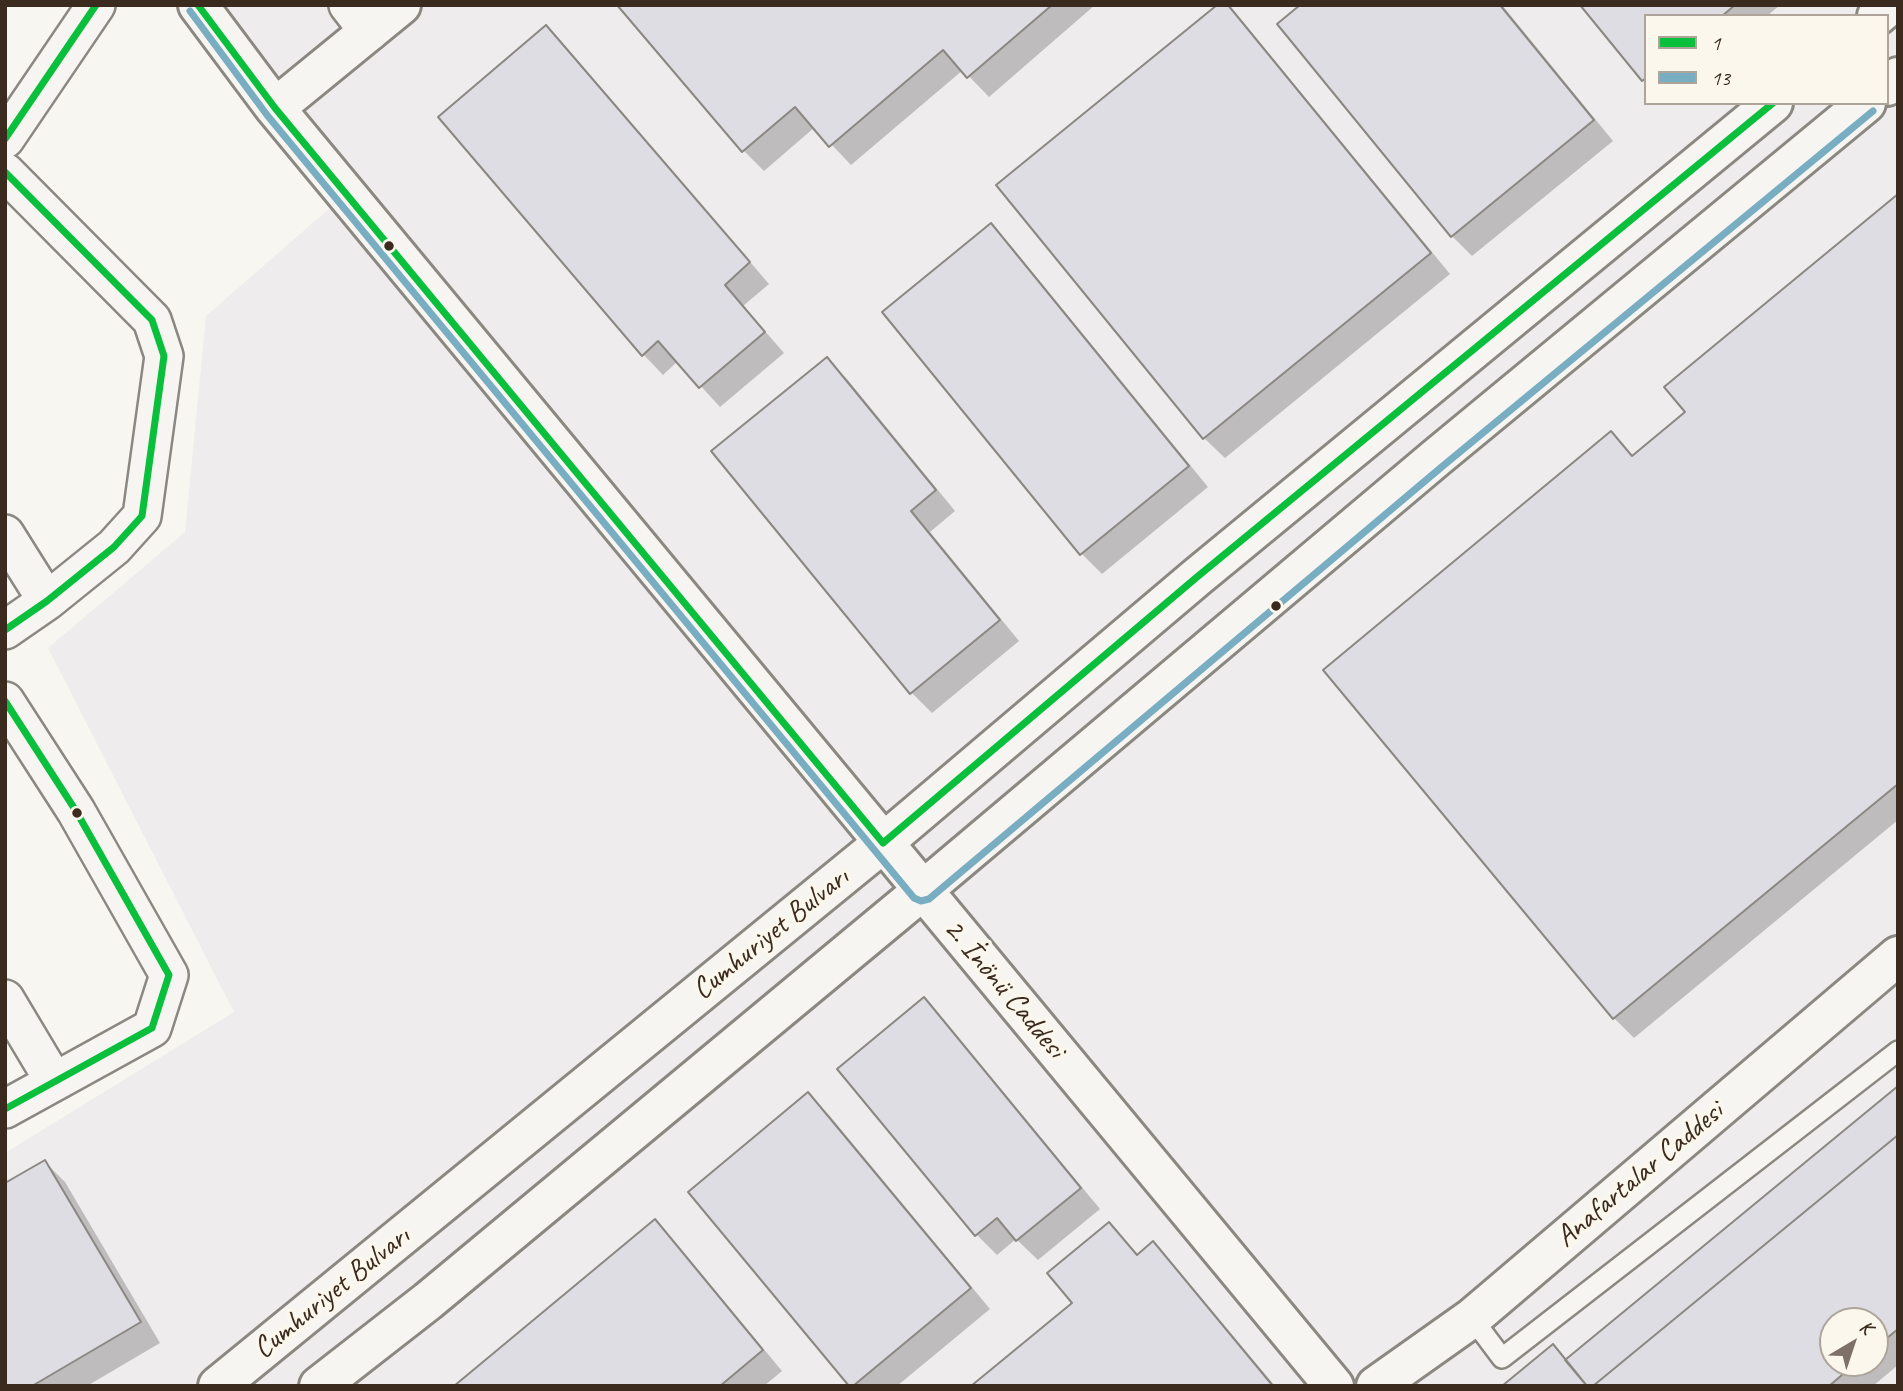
<!DOCTYPE html>
<html>
<head>
<meta charset="utf-8">
<style>
  body { margin:0 }
  #map { position:relative; width:1903px; height:1391px; overflow:hidden; background:#f8f6f0; font-family:Caveat,sans-serif }
  canvas { display:block }
  .frame { position:absolute; inset:0; border:7px solid #3b2a1e; pointer-events:none }
  .legend { position:absolute; left:1644px; top:14px; width:245px; height:91px; box-sizing:border-box; background:#fbf7ec; border:2px solid #aea59a; margin:0; padding:9px 12px; list-style:none; font-size:21px; color:#3b2a1e }
  .legend li { display:flex; align-items:center; gap:14px; height:35px }
  .legend b { width:35px; border:2px solid #aea59a }
  .north { position:absolute; left:1819px; top:1307px; width:70px; height:70px; box-sizing:border-box; background:#fbf7ec; border:2px solid #aea59a; border-radius:50%; rotate:39deg; font-size:19px; font-weight:700; line-height:28px; text-align:center; color:#3b2a1e }
  .north::after { content:''; display:block; margin:auto; width:24px; height:32px; background:#7d7168; clip-path:polygon(50% 0,100% 100%,50% 72%,0 100%) }
</style>
</head>
<body>
<div id="map">
<canvas width="1903" height="1391"></canvas>
<div class="frame"></div>
<ul class="legend">
<li><b style="height:9px;background:#09bf3b"></b>1</li>
<li><b style="height:9px;background:#78adc2"></b>13</li>
</ul>
<div class="north">K</div>
</div>
<script>
const g = document.querySelector('canvas').getContext('2d');
g.lineJoin = 'round';
function fill(path, color) {
  g.fillStyle = color;
  g.fill(path, 'evenodd');
}
function poly(rows) {
  const path = new Path2D();
  for (const r of rows) {
    path.moveTo(r[0], r[1]);
    for (let i = 2; i < r.length; i += 2) path.lineTo(r[i], r[i + 1]);
  }
  return path;
}
function stroke(path, color, width, dash) {
  g.strokeStyle = color;
  g.lineWidth = width;
  g.lineCap = dash ? 'butt' : 'round';
  g.setLineDash(dash || []);
  g.stroke(path);
}
function drawText(font, color, halo, rows, align = 'center') {
  g.font = font + ' Caveat,sans-serif';
  g.lineWidth = 7;
  g.setLineDash([]);
  g.textBaseline = 'middle';
  g.strokeStyle = halo;
  g.fillStyle = color;
  for (const [text, x, y, turn = 0] of rows) {
    g.save();
    g.translate(x, y);
    g.rotate((+turn || 0) * Math.PI / 180);
    g.textAlign = isNaN(turn) ? turn : align;
    if (halo) g.strokeText(text, 0, 0);
    g.fillText(text, 0, 0);
    g.restore();
  }
}
const built = poly([
  [185,5,1898,5,1898,1386,5,1386,5,1153,234,1012,48,648,185,532,206,316,355,186],
  [1646,16,1887,16,1887,103,1646,103],
  [1833,1321,1875,1321,1875,1363,1833,1363]
]);
const shadow = poly([
  [620,5,1095,5,989,97,963,70,851,165,815,127,764,171,744,151],
  [1226,5,1243,22,1450,274,1225,458,1204,438],
  [1303,5,1502,5,1613,141,1472,256,1452,236],
  [1582,5,1780,5,1767,16,1646,16,1646,83],
  [546,27,566,47,769,284,743,306,784,353,720,407,678,361,663,375,643,354],
  [1898,196,1898,820,1634,1038,1614,1018,1325,670,1611,434,1634,457,1687,412],
  [991,225,1011,246,1208,487,1102,574,1082,554,884,312],
  [826,359,847,379,955,511,930,532,1019,641,932,713,912,693,714,451],
  [924,1000,944,1020,1100,1209,1038,1260,1016,1239,997,1255,977,1235,839,1069],
  [1898,1088,1898,1365,1873,1386,1505,1386,1567,1361],
  [1833,1321,1875,1321,1875,1363,1833,1363],
  [808,1095,829,1115,990,1309,897,1386,851,1386],
  [45,1162,65,1182,160,1343,87,1386,5,1386],
  [655,1222,675,1242,782,1371,764,1386,457,1386],
  [1109,1224,1139,1256,1153,1243,1173,1264,1275,1386,974,1386,1074,1303]
]);
const building = poly([
  [617,5,1052,5,967,78,943,50,829,147,795,107,742,152,617,5],
  [1217,5,1228,5,1431,253,1203,439,996,185,1217,5],
  [1300,5,1500,5,1594,120,1451,237,1277,24,1300,5],
  [1580,5,1735,5,1722,16,1646,16,1646,78,1642,81,1580,5],
  [546,25,750,262,725,285,765,332,699,388,658,341,642,356,438,117,546,25],
  [1898,194,1898,784,1613,1019,1323,670,1611,431,1632,456,1685,412,1664,387,1898,194],
  [991,223,1189,466,1080,555,882,312,991,223],
  [827,357,936,490,911,511,1000,620,910,694,711,451,827,357],
  [924,997,1081,1188,1016,1241,997,1218,975,1236,837,1069,924,997],
  [1898,1086,1898,1135,1593,1386,1587,1386,1565,1360,1898,1086],
  [808,1092,971,1288,853,1386,849,1386,688,1192,808,1092],
  [1898,1135,1898,1329,1875,1348,1875,1321,1833,1321,1833,1363,1856,1363,1829,1386,1593,1386,1898,1135],
  [45,1160,141,1322,32,1386,5,1386,5,1183,45,1160],
  [655,1219,763,1350,720,1386,454,1386,655,1219],
  [1109,1222,1137,1255,1153,1241,1273,1386,971,1386,1072,1303,1047,1273,1109,1222],
  [1553,1344,1587,1386,1502,1386,1553,1344]
]);
const service = poly([
  [1472,1318,1502,1358,1898,1051]
]);
const minor = poly([
  [348,5,369,32],
  [5,139,96,5],
  [5,172,152,320,164,356,142,516,114,547,47,601,5,630],
  [5,534,47,601],
  [5,701,76,811,169,975,152,1028,5,1109],
  [5,999,54,1081]
]);
const tertiary = poly([
  [198,5,275,108,1334,1386],
  [275,108,401,5],
  [1376,1386,1472,1318,1898,956]
]);
const secondary = poly([
  [1877,16,1890,5],
  [1887,86,1898,77],
  [218,1386,883,843,1197,577,1773,103],
  [319,1386,428,1301,922,891,1437,457,1866,103]
]);
const bus1 = poly([
  [198,5,275,108,883,843,1197,577,1773,103],
  [5,139,96,5],
  [5,172,152,320,164,356,142,516,114,547,47,601,5,630],
  [5,701,76,811,169,975,152,1028,5,1109]
]);
const bus2 = poly([
  [190,11,267,115,914,898,921,901,929,899,1444,465,1873,111]
]);
const markers = [
  [389,246,6,"#3b2a1e"],
  [1276,606,6,"#3b2a1e"],
  [77,813,6,"#3b2a1e"]
];
const streetNames = [
  ["Cumhuriyet Bulvarı",771,934,-39],
  ["2. İnönü Caddesi",1004,989,50],
  ["Anafartalar Caddesi",1640,1175,-40],
  ["Cumhuriyet Bulvarı",332,1293,-39]
];
fill(built, '#efecee');
fill(shadow, '#0003');
fill(building, '#dfdde4');
stroke(building, '#8b8781', 2);
stroke(service, '#8b8781', 24);
stroke(minor, '#8b8781', 42);
stroke(tertiary, '#8b8781', 44);
stroke(secondary, '#8b8781', 44);
stroke(service, '#f6f5f1', 19);
stroke(minor, '#f6f5f1', 37);
stroke(tertiary, '#f6f5f1', 38);
stroke(secondary, '#f6f5f1', 38);
stroke(bus1, '#09bf3b', 7);
stroke(bus2, '#78adc2', 7);
for (const [x, y, r, color] of markers) {
  const dot = new Path2D();
  dot.arc(x, y, r, 0, 2 * Math.PI);
  g.fillStyle = color;
  g.fill(dot);
  stroke(dot, '#fbf7ec', 2.5);
}
drawText('30px', '#3b2a1e', '#fbf7ec', streetNames);
</script>
</body>
</html>
